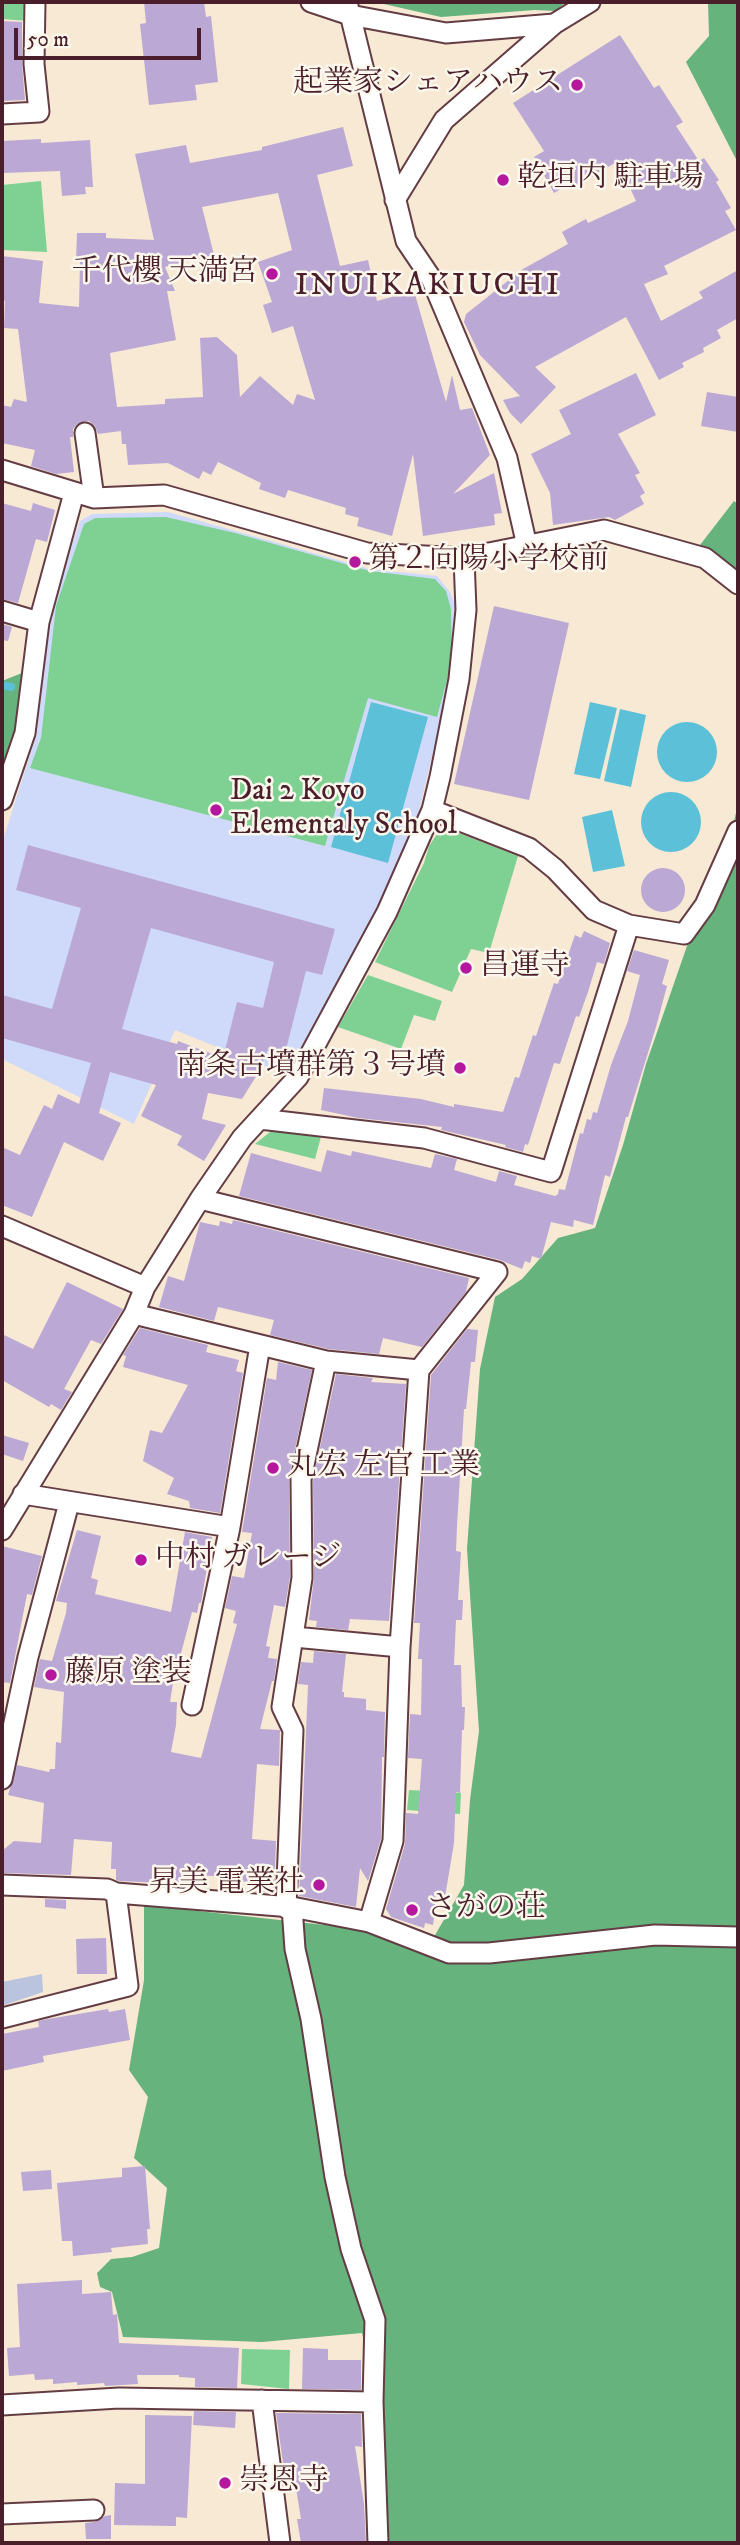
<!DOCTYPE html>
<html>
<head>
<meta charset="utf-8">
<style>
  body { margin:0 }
  #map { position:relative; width:740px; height:2545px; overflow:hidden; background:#f7e9d4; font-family:"IM FELL DW Pica",serif }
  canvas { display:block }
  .frame { position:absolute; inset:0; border:4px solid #4a1f2b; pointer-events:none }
  .scale { position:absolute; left:14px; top:28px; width:187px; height:32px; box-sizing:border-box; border:4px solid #4a1f2b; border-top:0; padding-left:9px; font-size:21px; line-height:24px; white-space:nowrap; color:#4a1f2b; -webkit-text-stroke:5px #fbf7ec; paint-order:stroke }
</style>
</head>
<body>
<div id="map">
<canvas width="740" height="2545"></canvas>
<div class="frame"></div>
<div class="scale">50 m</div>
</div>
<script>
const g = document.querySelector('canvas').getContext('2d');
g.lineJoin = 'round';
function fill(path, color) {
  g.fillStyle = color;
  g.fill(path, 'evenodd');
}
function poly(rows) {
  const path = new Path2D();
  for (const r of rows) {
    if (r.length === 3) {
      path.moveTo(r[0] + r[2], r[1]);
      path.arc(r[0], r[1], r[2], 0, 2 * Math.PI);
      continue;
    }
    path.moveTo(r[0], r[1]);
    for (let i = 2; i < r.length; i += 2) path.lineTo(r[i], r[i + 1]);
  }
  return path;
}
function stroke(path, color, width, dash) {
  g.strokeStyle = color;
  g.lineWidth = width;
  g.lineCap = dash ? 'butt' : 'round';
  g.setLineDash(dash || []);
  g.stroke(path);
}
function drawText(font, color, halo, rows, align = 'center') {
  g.font = font + ' "IM FELL DW Pica","Noto Serif JP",serif';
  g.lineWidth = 5;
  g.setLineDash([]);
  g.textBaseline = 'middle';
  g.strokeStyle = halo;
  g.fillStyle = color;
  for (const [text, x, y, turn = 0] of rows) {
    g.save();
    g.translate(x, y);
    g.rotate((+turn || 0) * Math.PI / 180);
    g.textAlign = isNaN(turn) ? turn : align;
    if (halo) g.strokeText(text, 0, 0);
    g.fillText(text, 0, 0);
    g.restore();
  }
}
const built = poly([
  [168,512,370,569,437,576,450,592,457,609,458,631,447,695,415,827,372,920,286,1075,175,1030,134,1124,2,1059,2,843,36,736,51,607,80,521,92,514]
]);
const industrial = poly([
  [42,1974,43,1992,2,2006,2,1982]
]);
const green = poly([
  [2,2,28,2,28,21,2,19],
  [41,181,47,252,2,250,2,185],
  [166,517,235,533,370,571,435,579,446,591,451,609,452,661,437,717,368,698,325,846,30,768,41,738,56,606,84,524,95,518],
  [448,829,518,856,489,953,471,949,452,992,375,962,424,863,429,846,439,831],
  [368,975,442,1001,435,1021,414,1015,401,1049,338,1027],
  [275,1128,322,1133,315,1159,255,1144],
  [409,1790,461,1793,460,1814,407,1810],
  [242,2349,290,2350,289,2389,241,2384]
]);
const forest = poly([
  [375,2,566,2,555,11,535,10,441,17],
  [708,2,738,2,738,163,686,62,709,36],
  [734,501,738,504,738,591,690,558],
  [22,673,16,729,7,768,2,771,2,681],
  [738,805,738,2543,387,2543,383,2425,362,2333,262,2342,123,2337,112,2292,100,2287,97,2273,111,2259,132,2257,159,2248,167,2188,134,2158,148,2097,129,2070,144,1980,144,1905,370,1930,431,1942,464,1885,470,1800,479,1731,467,1549,480,1369,495,1297,522,1279,558,1238,595,1228,623,1145,646,1064,687,946,711,911]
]);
const water = poly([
  [371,702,428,717,388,863,331,847],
  [590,702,617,708,600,779,574,774],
  [620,709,646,715,631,787,604,781],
  [687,752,30],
  [671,822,30],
  [612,810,625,866,593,872,582,817]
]);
const stream = poly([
  [2,685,11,687]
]);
const building = poly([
  [144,2,204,2,206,17,211,16,218,82,195,85,197,100,149,105,140,24,146,23],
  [2,21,22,22,22,64,25,100,2,101],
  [620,35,654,88,659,85,683,122,676,126,699,161,704,158,719,180,716,182,731,208,725,211,736,230,664,266,668,274,644,284,661,321,703,298,699,292,738,270,738,318,717,330,721,338,703,348,704,352,682,363,684,367,659,380,626,317,535,367,556,387,521,424,510,413,503,400,520,396,480,355,464,322,466,314,523,269,568,244,562,232,586,219,588,223,636,201,618,161,577,186,574,181,554,193,534,157,544,151,513,103],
  [343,127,353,166,317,175,340,266,368,260,377,301,414,291,446,402,452,375,460,410,472,408,490,455,453,494,494,473,502,513,494,514,495,525,423,536,413,454,392,536,357,526,359,518,345,514,346,508,288,490,285,498,259,489,261,483,218,462,211,475,203,471,199,479,168,463,128,465,126,444,122,444,121,431,98,434,95,426,89,421,77,424,73,429,73,437,70,437,74,472,56,474,31,466,35,450,2,443,2,405,11,407,14,399,27,402,18,329,4,328,5,301,2,300,2,256,43,261,39,303,79,307,80,262,76,261,77,233,106,233,106,238,154,240,135,154,186,145,190,163,262,150,262,147],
  [278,193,292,250,258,262,272,302,263,305,272,333,293,326,315,400,297,394,293,405,260,376,240,397,237,355,217,337,200,338,203,397,165,399,165,404,117,407,110,353,176,340,167,291,175,291,165,267,214,255,202,207],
  [41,139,41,143,90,140,93,187,85,187,86,194,62,196,60,171,2,173,2,141],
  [636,373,656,415,618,434,640,473,635,475,645,493,640,496,644,504,615,520,609,517,553,525,550,493,531,454,571,434,559,410],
  [707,392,738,397,738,432,701,426],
  [2,503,31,511,33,503,55,510,47,542,36,539,18,603,2,599],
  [494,606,569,623,529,800,454,784],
  [2,624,12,627,8,641,2,640],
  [28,845,335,929,322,975,306,971,284,1057,267,1051,260,1070,242,1099,208,1093,202,1119,226,1125,204,1161,177,1145,182,1136,141,1116,156,1085,110,1072,99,1113,121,1123,103,1161,64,1142,32,1217,2,1205,2,1147,20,1155,44,1105,52,1109,58,1094,79,1104,91,1063,2,1038,2,995,52,1009,81,908,16,890],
  [151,928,274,962,263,1008,237,1002,223,1058,178,1041,177,1044,122,1029],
  [663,890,22],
  [584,931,610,943,604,964,597,962,588,992,579,1017,576,1016,560,1064,554,1063,528,1145,525,1144,523,1152,505,1147,506,1145,441,1130,442,1127,358,1118,321,1110,324,1088,421,1099,454,1107,454,1104,503,1112,515,1077,519,1078,533,1035,536,1036,554,983,558,984,575,935,581,938],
  [634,950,669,960,662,984,667,986,656,1027,628,1117,626,1117,610,1177,605,1175,593,1225,574,1220,573,1227,551,1222,541,1259,532,1256,530,1263,525,1261,522,1269,500,1260,239,1196,251,1153,321,1172,327,1150,351,1156,352,1151,431,1168,435,1154,457,1159,454,1170,496,1182,499,1171,517,1176,514,1185,555,1196,558,1194,559,1189,565,1190,580,1133,583,1134,587,1119,591,1120,593,1112,597,1113,611,1065,628,1021,640,975,627,971],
  [233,1220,469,1278,466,1292,422,1347,383,1338,379,1354,328,1349,270,1335,274,1320,218,1307,214,1321,159,1307,168,1276,184,1281,200,1222,219,1226,220,1221,232,1224],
  [67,1282,123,1309,101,1344,91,1340,64,1389,72,1392,61,1410,51,1404,49,1407,2,1380,2,1334,33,1349],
  [140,1328,208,1345,206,1352,239,1360,236,1371,243,1373,220,1513,190,1508,189,1501,167,1494,174,1478,143,1461,150,1430,162,1433,188,1385,123,1367,126,1356,123,1355],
  [467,1329,478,1330,475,1362,471,1362,466,1409,464,1409,457,1526,456,1551,461,1552,458,1600,463,1600,462,1620,456,1620,454,1665,461,1665,462,1707,465,1707,464,1730,462,1730,460,1793,456,1792,454,1843,445,1897,437,1896,433,1925,425,1923,424,1928,391,1917,386,1909,405,1844,406,1813,418,1814,422,1759,408,1758,410,1714,421,1715,422,1659,418,1659,420,1623,414,1623,431,1375],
  [278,1362,312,1370,289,1477,290,1577,285,1607,274,1605,266,1646,270,1647,268,1658,277,1659,274,1681,272,1681,260,1729,280,1730,279,1766,257,1764,252,1839,276,1841,274,1893,250,1891,251,1882,237,1881,238,1878,186,1874,186,1884,119,1881,116,1880,116,1869,111,1869,112,1842,74,1839,71,1875,2,1873,2,1851,14,1841,41,1843,44,1803,8,1795,17,1765,49,1772,50,1769,55,1769,56,1742,61,1743,64,1692,34,1687,40,1659,52,1661,66,1613,67,1603,56,1601,77,1530,101,1536,91,1578,98,1580,95,1594,171,1612,185,1532,212,1537,201,1603,199,1603,197,1613,192,1612,173,1683,170,1702,177,1702,176,1725,171,1752,201,1758,237,1624,233,1623,236,1611,225,1608,232,1576,244,1578,252,1533,242,1532,267,1378,276,1380],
  [336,1374,373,1378,371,1382,406,1384,389,1621,350,1619,348,1630,316,1627,317,1621,309,1620,314,1578,313,1480],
  [2,1435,29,1443,23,1461,2,1454],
  [2,1546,42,1556,32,1595,27,1594,10,1683,2,1682],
  [314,1651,346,1654,342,1692,344,1692,344,1697,366,1699,366,1710,385,1712,384,1757,382,1757,381,1839,368,1881,360,1868,356,1907,299,1896,308,1685,298,1684,301,1662,313,1663],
  [45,1899,66,1900,66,1909,45,1907],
  [106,1938,107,1974,77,1974,76,1939],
  [108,2009,109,2012,125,2009,130,2040,43,2056,44,2062,2,2071,2,2034,39,2027,38,2021,48,2019],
  [145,2166,150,2229,147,2229,148,2244,111,2248,112,2252,73,2256,72,2241,62,2241,57,2183,122,2177,122,2168],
  [51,2170,52,2189,23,2191,21,2172],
  [82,2280,82,2294,111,2292,113,2315,117,2314,119,2343,239,2348,237,2388,195,2387,195,2378,179,2377,179,2375,137,2375,138,2384,105,2386,104,2383,77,2385,77,2382,53,2384,53,2379,35,2380,34,2374,9,2376,7,2348,20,2347,17,2284],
  [303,2348,328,2349,328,2360,361,2360,361,2390,302,2389],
  [194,2411,236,2412,235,2428,193,2425],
  [276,2413,361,2414,362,2447,355,2446,364,2504,366,2543,301,2543,297,2519,301,2519,294,2476,285,2477],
  [145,2415,192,2416,187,2518,176,2517,176,2526,114,2525,115,2483,145,2484],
  [111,2515,111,2539,86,2539,85,2523,95,2522,105,2516]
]);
const minor = poly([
  [311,2,350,15,446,33,554,24,590,2],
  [347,2,406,241,431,278,507,458,527,546],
  [2,114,39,112,34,64,35,2],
  [395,200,444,120,554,24],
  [85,433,94,498],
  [2,470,94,498,164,495,367,553,464,558,604,530,705,558,738,584],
  [2,611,39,622],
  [2,800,25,733,39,622,74,493],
  [432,810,529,848,555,869,594,910,629,925,684,934,705,905,738,831],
  [260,1119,424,1138,551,1172,629,925],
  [200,1199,497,1272,419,1370,400,1647,393,1841,369,1922],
  [2,1226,145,1287],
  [134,1314,326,1361,419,1370],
  [23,1494,230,1527],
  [2,1530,134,1314,145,1287,200,1199,242,1138,298,1077,387,912,432,810,440,777,459,679,466,610,464,558],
  [294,1637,400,1647],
  [192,1705,230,1527,260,1345],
  [2,1779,28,1657,69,1503],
  [2,1885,107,1889,116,1893,292,1907,369,1922,449,1953,489,1953,655,1935,738,1937],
  [292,1907,295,1949,311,2019,335,2177,351,2249,375,2320,373,2402,378,2543],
  [286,1908,293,1730,282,1707,302,1578,301,1479,326,1361],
  [2,2018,128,1986,116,1893],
  [262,2400,280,2543],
  [2,2405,119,2398,373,2402],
  [2,2514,94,2510]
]);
const markers = [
  [577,85,7,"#b5179e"],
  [503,180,7,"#b5179e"],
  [272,274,7,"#b5179e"],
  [355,562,7,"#b5179e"],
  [216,810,7,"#b5179e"],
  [466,968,7,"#b5179e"],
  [460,1068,7,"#b5179e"],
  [273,1468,7,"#b5179e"],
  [141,1560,7,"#b5179e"],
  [51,1675,7,"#b5179e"],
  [319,1885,7,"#b5179e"],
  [412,1910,7,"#b5179e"],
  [225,2483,7,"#b5179e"]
];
const poiNames = [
  ["起業家シェアハウス",563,85,"right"],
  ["乾垣内 駐車場",517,180],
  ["千代櫻 天満宮",258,274,"right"],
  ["第２向陽小学校前",369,562],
  ["Dai 2 Koyo",230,793],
  ["Elementaly School",230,827],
  ["昌運寺",480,968],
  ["南条古墳群第３号墳",446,1068,"right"],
  ["丸宏 左官 工業",287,1468],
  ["中村 ガレージ",155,1560],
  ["藤原 塗装",65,1675],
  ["昇美 電業社",305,1885,"right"],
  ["さがの荘",426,1910],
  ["崇恩寺",239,2483]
];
const neighbourhoodNames = [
  ["INUIKAKIUCHI",428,287]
];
fill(built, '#cfdafa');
fill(industrial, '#bac4de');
fill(green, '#7ed193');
fill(forest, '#66b37d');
fill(water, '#5bc0d8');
stroke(stream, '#5bc0d8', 8);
fill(building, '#bba8d5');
stroke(minor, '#643d44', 23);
stroke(minor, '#fff', 19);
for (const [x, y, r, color] of markers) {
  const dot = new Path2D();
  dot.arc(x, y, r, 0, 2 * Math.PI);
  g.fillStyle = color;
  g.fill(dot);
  stroke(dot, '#fbf7ec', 2.5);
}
drawText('30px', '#4a1f2b', '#fbf7ec', poiNames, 'left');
g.letterSpacing = '2px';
drawText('32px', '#4a1f2b', '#fbf7ec', neighbourhoodNames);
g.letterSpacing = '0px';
</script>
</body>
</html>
